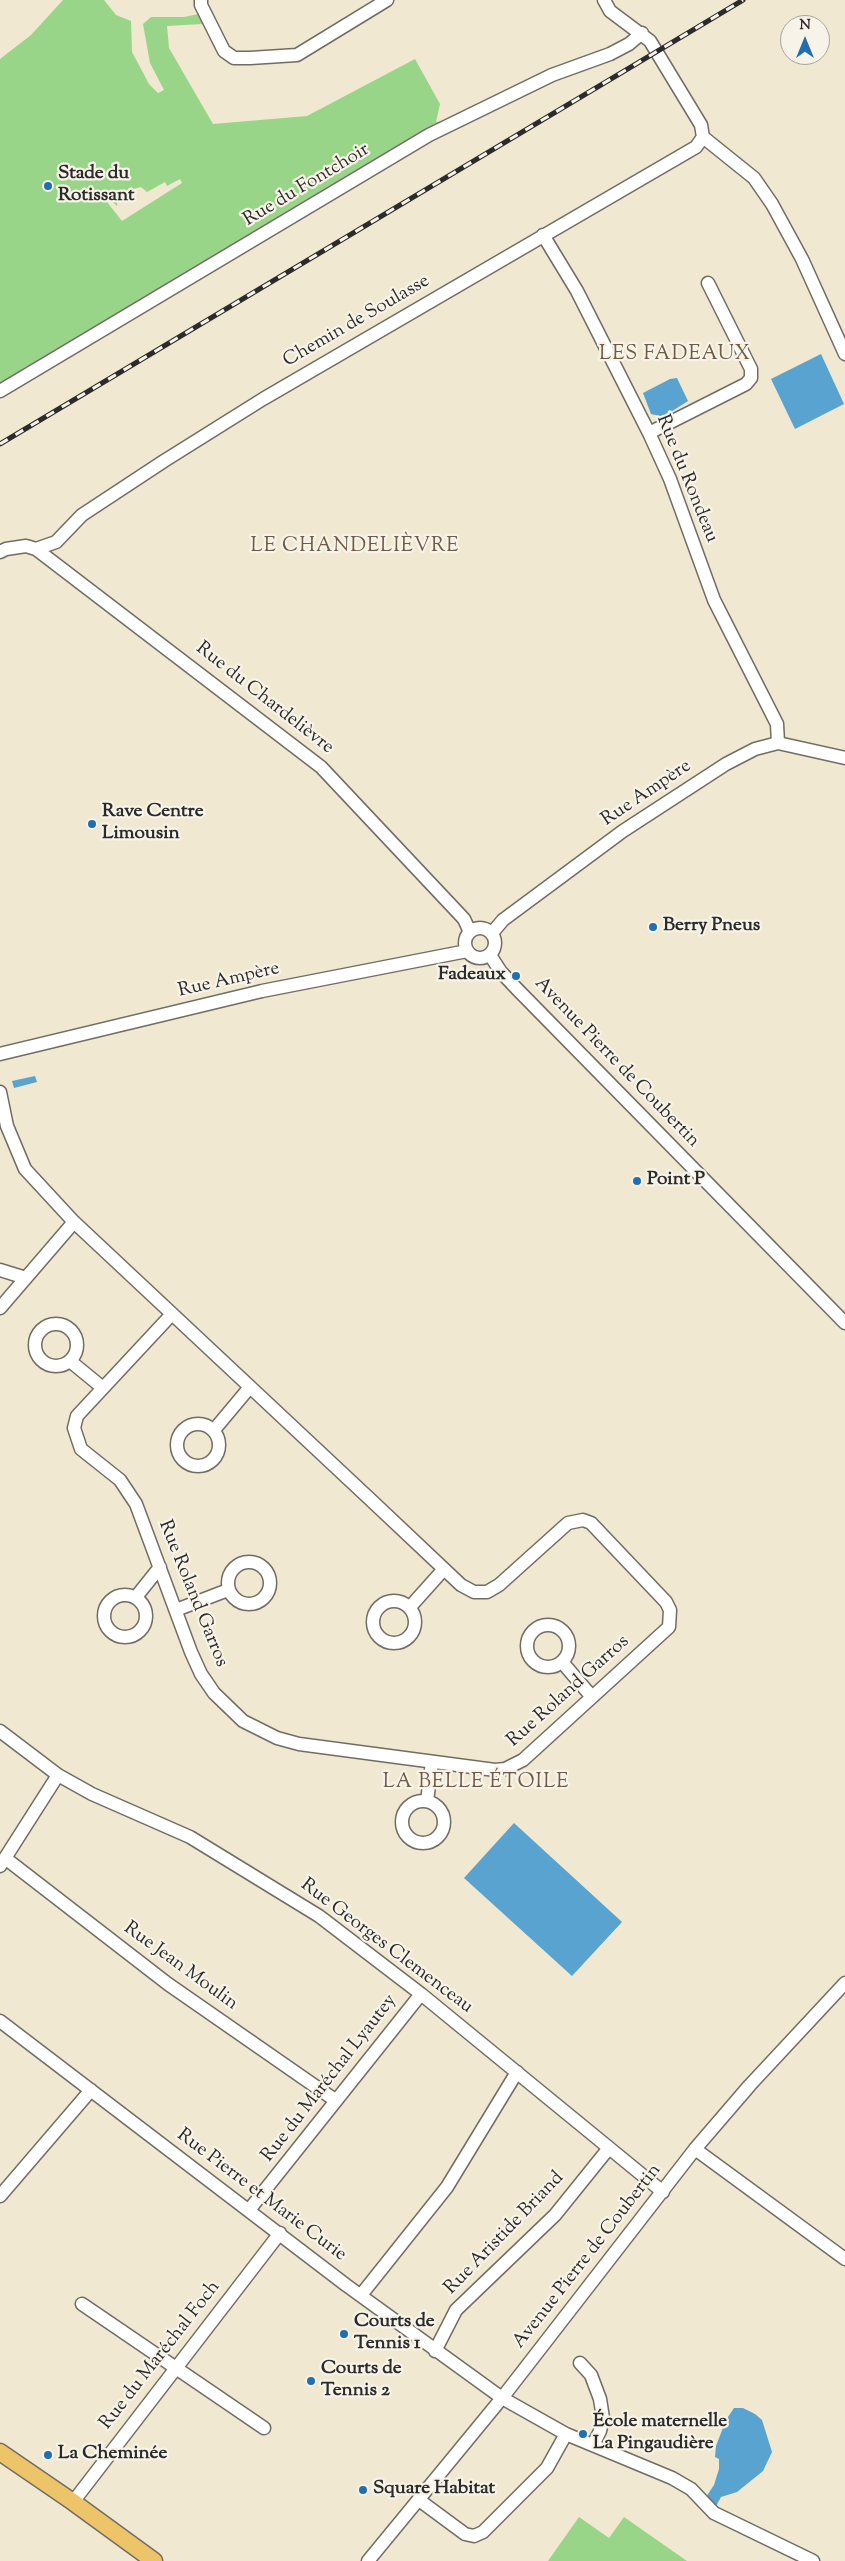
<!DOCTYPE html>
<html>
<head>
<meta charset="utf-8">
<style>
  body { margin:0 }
  #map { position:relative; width:845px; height:2561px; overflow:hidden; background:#f0e8d0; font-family:"Sorts Mill Goudy",serif }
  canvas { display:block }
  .north { position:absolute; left:780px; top:15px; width:50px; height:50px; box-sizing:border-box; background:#f7f3e8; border:1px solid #a5a39c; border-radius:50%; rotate:0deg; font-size:14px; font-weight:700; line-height:20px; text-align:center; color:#2b2b2b }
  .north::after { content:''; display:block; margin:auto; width:18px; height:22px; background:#1f6fb2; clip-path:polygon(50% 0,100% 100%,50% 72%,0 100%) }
</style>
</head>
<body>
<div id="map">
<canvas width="845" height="2561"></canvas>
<div class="north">N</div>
</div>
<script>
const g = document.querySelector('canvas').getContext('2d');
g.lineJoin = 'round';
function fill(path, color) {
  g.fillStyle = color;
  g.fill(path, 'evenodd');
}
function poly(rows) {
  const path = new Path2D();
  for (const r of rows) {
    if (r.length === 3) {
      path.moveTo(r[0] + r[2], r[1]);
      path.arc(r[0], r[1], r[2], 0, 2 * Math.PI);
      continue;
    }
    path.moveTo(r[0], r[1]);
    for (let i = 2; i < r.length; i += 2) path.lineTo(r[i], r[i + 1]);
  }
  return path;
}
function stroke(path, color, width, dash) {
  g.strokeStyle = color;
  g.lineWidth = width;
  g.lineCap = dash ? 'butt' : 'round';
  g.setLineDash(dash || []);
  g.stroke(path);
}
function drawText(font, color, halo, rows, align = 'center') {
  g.font = font + ' "Sorts Mill Goudy",serif';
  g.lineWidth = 4.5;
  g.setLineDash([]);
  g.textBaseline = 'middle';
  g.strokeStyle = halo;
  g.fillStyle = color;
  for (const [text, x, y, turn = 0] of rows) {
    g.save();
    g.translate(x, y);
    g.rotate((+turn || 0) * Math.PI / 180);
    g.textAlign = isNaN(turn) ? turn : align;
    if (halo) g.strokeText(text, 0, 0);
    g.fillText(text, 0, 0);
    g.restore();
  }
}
const green = poly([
  [63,0,104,0,116,15,131,21,132,52,149,84,158,93,164,90,150,63,143,24,151,17,184,17,198,14,203,24,167,26,169,48,213,124,307,116,415,59,440,104,436,122,447,121,33,368,27,366,20,371,19,377,0,388,0,59,31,35],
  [180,179,182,183,122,221,107,202,111,200,117,206,118,193,141,187,147,192,165,182,167,186],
  [579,2517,609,2538,624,2517,687,2561,548,2561]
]);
const water = poly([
  [821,354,844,404,795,429,771,379],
  [677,378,688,401,666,415,660,416,651,414,643,393,670,379],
  [35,1076,37,1082,14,1088,12,1081],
  [514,1823,622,1922,572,1976,464,1878],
  [734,2408,743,2408,755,2414,762,2420,772,2452,763,2471,737,2492,721,2497,714,2510,704,2500,714,2485,719,2469,719,2459,715,2457,716,2446,726,2420]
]);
const minor = poly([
  [201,0,201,5,224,51,234,58,250,58,297,55,387,0],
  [604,0,610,11,650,41,701,125,703,137],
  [703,137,754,178,772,204,802,259,845,354],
  [543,235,577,291,649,433,670,479,714,600,777,724,778,743],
  [0,391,429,135,552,75,610,54,629,44,642,33],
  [649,433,746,384,751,378,751,369,708,283],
  [36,549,56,542,82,515,164,461,263,399,696,147,703,137],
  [0,552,6,549,26,546,36,549,321,767,464,919,470,932],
  [480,943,15],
  [492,933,503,920,623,831,726,764,755,749,778,743,845,758],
  [490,955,501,972,517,989,845,1323],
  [0,1054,262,991,467,951],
  [0,1092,7,1126,25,1169,74,1222,373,1502,461,1585,474,1592,487,1592,499,1585,568,1523,583,1520,591,1523,666,1602,670,1610,669,1627,523,1760,505,1769,495,1770,299,1744,277,1738,243,1721,214,1693,201,1674,191,1652,136,1504,120,1480,81,1449,74,1428,77,1416,172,1314],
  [0,1270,26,1278],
  [0,1308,74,1222],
  [56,1345,21],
  [70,1361,103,1388],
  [198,1445,21],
  [214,1430,250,1387],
  [249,1583,21],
  [125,1616,21],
  [136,1597,160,1567],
  [394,1622,21],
  [410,1607,444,1569],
  [176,1610,228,1590],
  [548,1646,21],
  [562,1662,592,1697],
  [0,1731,58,1775,92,1794,190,1837,319,1916,421,1994,663,2192],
  [423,1822,21],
  [427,1801,432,1762],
  [5,1858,168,1984,335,2100],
  [0,1866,58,1775],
  [0,2021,346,2285,502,2398,566,2434,672,2478,691,2489,714,2513,813,2561],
  [695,2149,845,2259],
  [0,2196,91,2090],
  [249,2210,421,1994],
  [361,2295,447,2187,517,2072],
  [82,2304,264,2428],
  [435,2351,456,2310,555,2215,609,2148],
  [580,2363,591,2375,600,2399,603,2418,600,2431,593,2445],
  [419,2500,465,2534,474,2536,483,2532,547,2468,566,2434],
  [73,2502,280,2233],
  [368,2561,502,2398,695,2149,750,2085,845,1983]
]);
const major = poly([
  [0,2452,73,2502,154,2561]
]);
const rail = poly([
  [0,444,743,0]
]);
const markers = [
  [48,186,5,"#1f6fb2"],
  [92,824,5,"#1f6fb2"],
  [653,927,5,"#1f6fb2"],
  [516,976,5,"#1f6fb2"],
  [637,1181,5,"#1f6fb2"],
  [344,2334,5,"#1f6fb2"],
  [311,2381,5,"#1f6fb2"],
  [583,2434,5,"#1f6fb2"],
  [48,2455,5,"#1f6fb2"],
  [363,2490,5,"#1f6fb2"]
];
const poiNames = [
  ["Stade du",58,175],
  ["Rotissant",58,197],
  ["Rave Centre",102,813],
  ["Limousin",102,835],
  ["Berry Pneus",663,927],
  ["Fadeaux",506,976,"right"],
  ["Point P",647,1181],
  ["Courts de",354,2323],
  ["Tennis 1",354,2345],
  ["Courts de",321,2370],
  ["Tennis 2",321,2392],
  ["École maternelle",593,2423],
  ["La Pingaudière",593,2445],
  ["La Cheminée",58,2455],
  ["Square Habitat",373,2490]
];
const streetNames = [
  ["Rue du Fontchoir",307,186,-31],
  ["Chemin de Soulasse",357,322,-30],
  ["Rue du Rondeau",686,479,68],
  ["Rue du Chardelièvre",264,699,38],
  ["Rue Ampère",647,794,-34],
  ["Rue Ampère",229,981,-13],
  ["Avenue Pierre de Coubertin",616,1063,46],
  ["Rue Roland Garros",192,1594,68],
  ["Rue Roland Garros",569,1692,-42],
  ["Rue Georges Clemenceau",386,1947,37],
  ["Rue Jean Moulin",180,1967,36],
  ["Rue du Maréchal Lyautey",330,2079,-52],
  ["Rue Pierre et Marie Curie",261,2196,37],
  ["Rue Aristide Briand",505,2234,-46],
  ["Avenue Pierre de Coubertin",588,2257,-52],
  ["Rue du Maréchal Foch",161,2356,-52]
];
const neighbourhoodNames = [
  ["LES FADEAUX",675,356],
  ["LE CHANDELIÈVRE",355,548],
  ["LA BELLE ÉTOILE",476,1784]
];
fill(green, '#99d589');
fill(water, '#58a3d0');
stroke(minor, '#706d65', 15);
stroke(major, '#706d65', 19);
stroke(minor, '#fff', 12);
stroke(major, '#eec469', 16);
stroke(rail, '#2b2b2b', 5);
stroke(rail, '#f7f3e8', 3, [9]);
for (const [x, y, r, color] of markers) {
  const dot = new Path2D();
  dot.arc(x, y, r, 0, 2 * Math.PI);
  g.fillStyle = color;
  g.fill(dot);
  stroke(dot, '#f7f3e8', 2);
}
drawText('bold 19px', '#2b2b2b', '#f7f3e8', poiNames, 'left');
drawText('19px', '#2b2b2b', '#f7f3e8', streetNames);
g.letterSpacing = '1px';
drawText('20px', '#715b46', '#f7f3e8', neighbourhoodNames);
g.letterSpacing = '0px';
</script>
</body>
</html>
